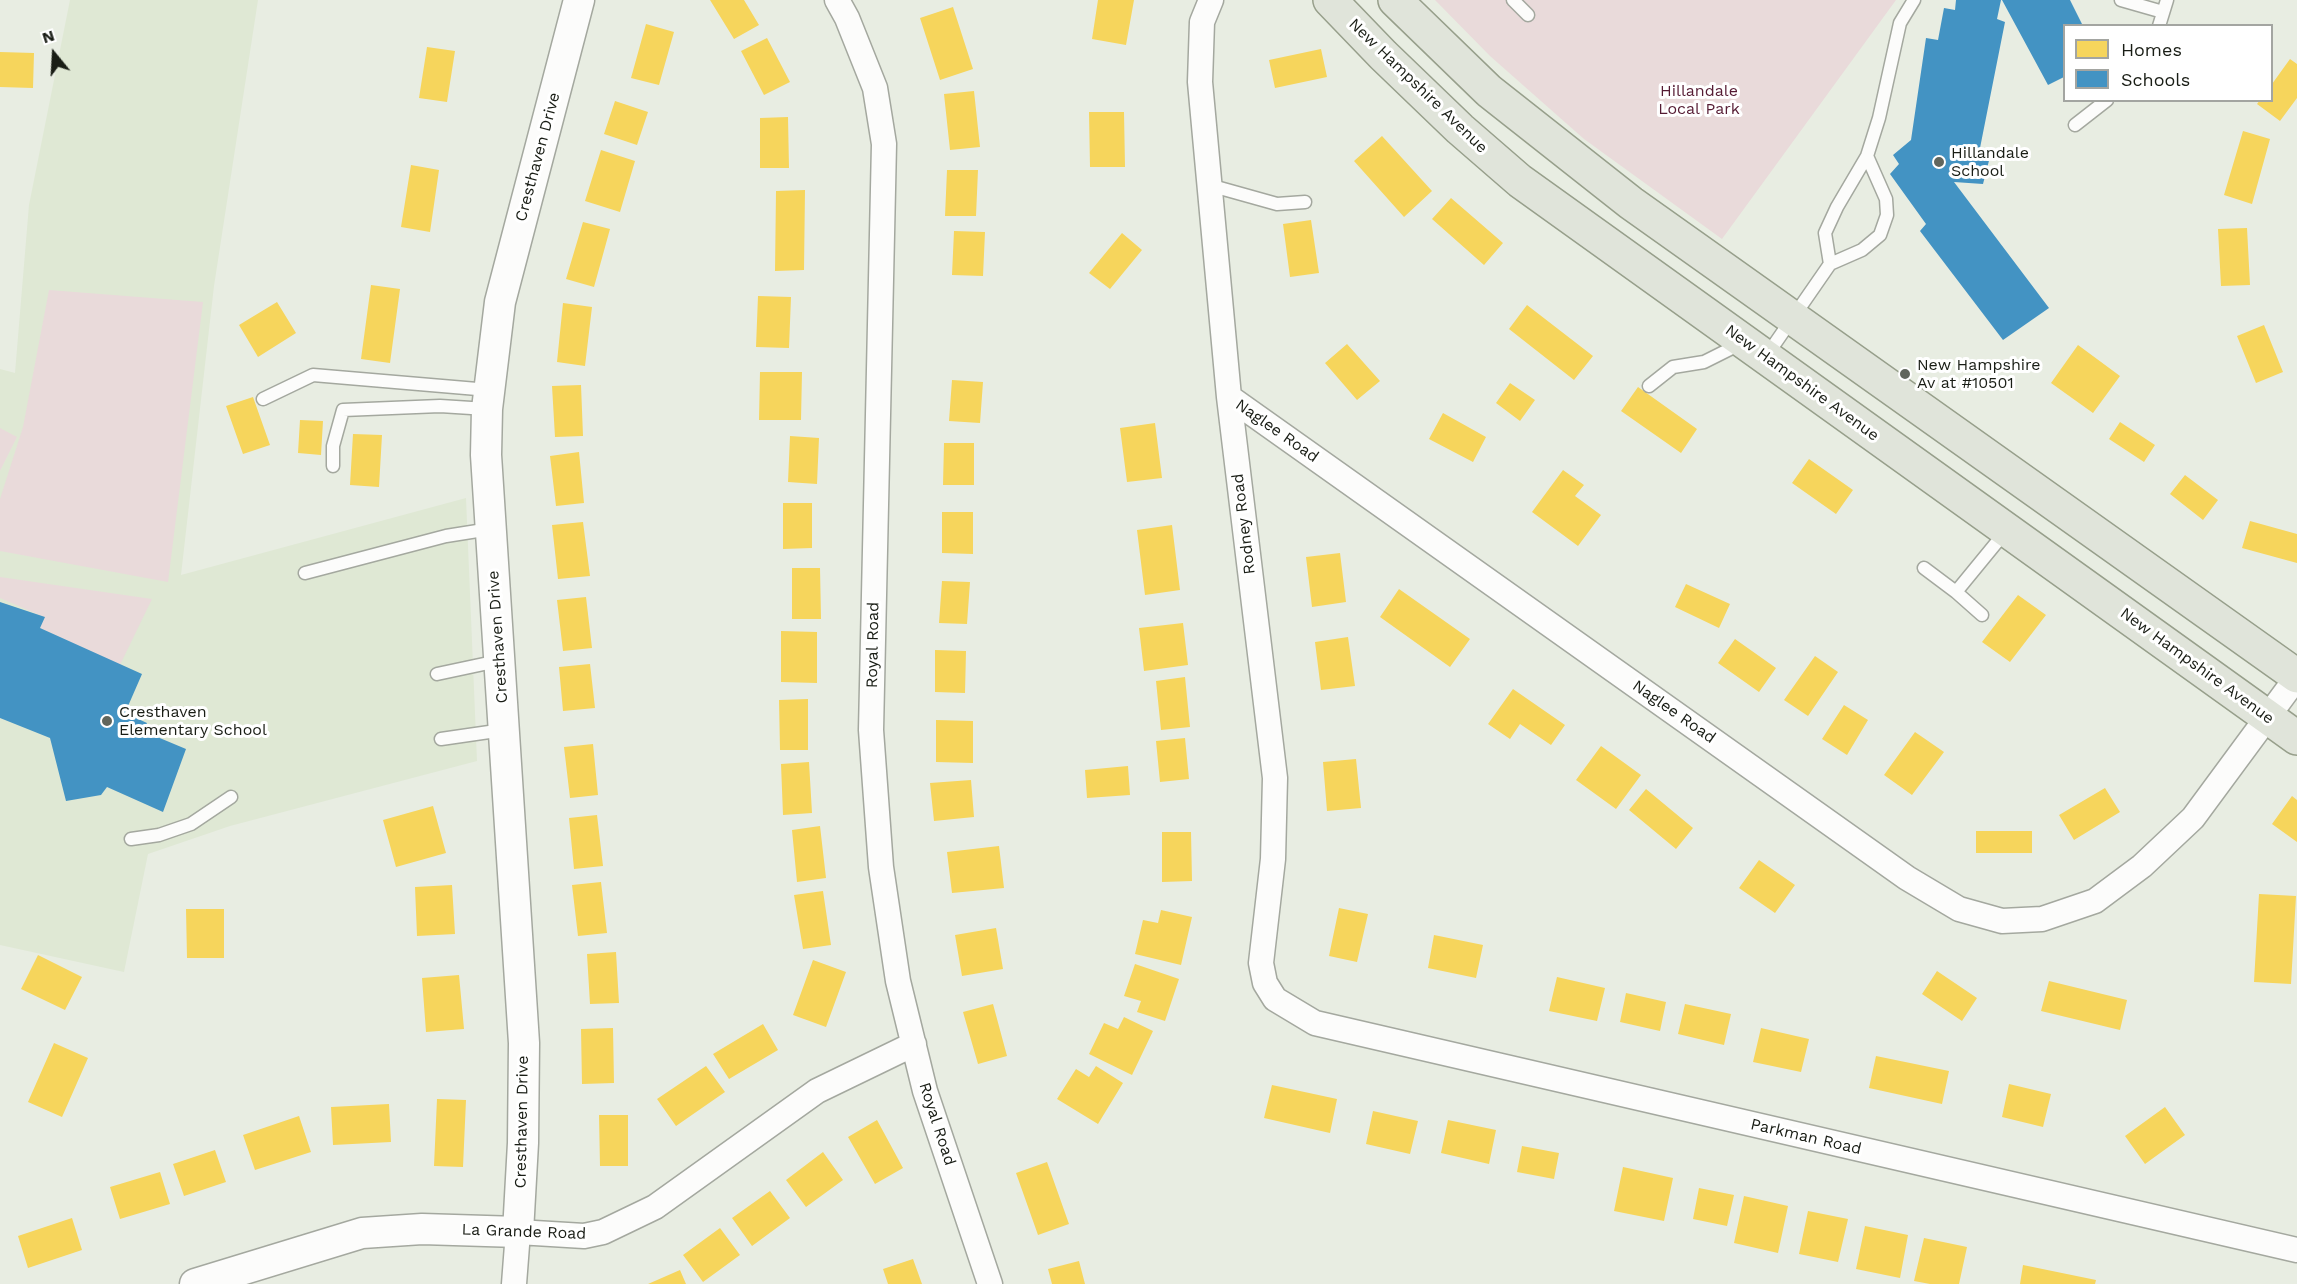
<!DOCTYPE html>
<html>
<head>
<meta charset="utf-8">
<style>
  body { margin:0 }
  #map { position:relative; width:2297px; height:1284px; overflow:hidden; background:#e8ede2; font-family:"Work Sans",sans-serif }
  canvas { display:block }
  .legend { position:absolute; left:2063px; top:24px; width:210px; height:78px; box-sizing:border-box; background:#fff; border:2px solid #a3a5a1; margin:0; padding:8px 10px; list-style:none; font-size:18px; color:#191d15 }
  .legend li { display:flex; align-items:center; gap:12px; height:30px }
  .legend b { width:30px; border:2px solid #a3a5a1 }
  .north { position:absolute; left:24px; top:24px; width:60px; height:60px; -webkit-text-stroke:4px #fff; paint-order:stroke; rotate:342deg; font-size:16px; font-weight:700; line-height:24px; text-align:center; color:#191d15 }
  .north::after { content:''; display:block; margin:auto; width:21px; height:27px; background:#191d15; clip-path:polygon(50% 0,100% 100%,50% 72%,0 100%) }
</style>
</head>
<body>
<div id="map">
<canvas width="2297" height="1284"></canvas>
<ul class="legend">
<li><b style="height:16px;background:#f6d55c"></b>Homes</li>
<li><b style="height:16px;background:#4393c3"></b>Schools</li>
</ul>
<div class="north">N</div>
</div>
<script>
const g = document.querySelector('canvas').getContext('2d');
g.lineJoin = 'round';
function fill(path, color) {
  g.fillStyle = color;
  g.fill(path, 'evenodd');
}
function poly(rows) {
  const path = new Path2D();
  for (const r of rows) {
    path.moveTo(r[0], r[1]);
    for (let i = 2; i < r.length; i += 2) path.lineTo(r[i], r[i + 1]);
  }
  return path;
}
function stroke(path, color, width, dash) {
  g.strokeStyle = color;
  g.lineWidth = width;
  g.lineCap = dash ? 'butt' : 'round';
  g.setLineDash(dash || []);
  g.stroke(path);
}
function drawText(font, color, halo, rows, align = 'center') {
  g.font = font + ' "Work Sans",sans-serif';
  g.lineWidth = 6;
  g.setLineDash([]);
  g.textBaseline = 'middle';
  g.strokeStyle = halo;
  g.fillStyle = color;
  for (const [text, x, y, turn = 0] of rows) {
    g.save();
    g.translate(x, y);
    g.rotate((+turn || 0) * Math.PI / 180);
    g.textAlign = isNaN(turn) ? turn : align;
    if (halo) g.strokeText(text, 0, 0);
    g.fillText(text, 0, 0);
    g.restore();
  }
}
const built = poly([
  [70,0,258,0,214,286,181,575,466,498,477,761,230,826,148,854,124,972,0,945,0,369,15,373,29,205]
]);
const green = poly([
  [1435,0,1896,0,1722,239,1584,139,1490,56],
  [49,290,203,302,168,582,0,551,0,499,23,427],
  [0,428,17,437,0,471],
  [0,577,152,599,120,665,40,628,44,617,0,598]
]);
const homes = poly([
  [710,0,744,0,759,25,734,39],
  [1098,0,1134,0,1126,45,1092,39],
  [953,7,973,69,940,80,920,18],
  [646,24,674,32,659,85,631,78],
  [767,38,790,82,764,95,741,51],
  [427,47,455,51,447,102,419,98],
  [1321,49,1327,77,1275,88,1269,60],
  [0,52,34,53,33,88,0,87],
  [2290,59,2297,64,2297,98,2280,121,2257,104,2260,100,2272,100,2272,84],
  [974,91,980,147,950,150,944,94],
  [615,101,648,112,637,145,604,134],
  [1089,112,1124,112,1125,167,1090,167],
  [788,117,789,168,760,168,760,118],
  [2243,131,2270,139,2252,204,2224,195],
  [1382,136,1432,191,1404,217,1354,161],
  [601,150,635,161,620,212,585,201],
  [411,165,439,170,430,232,401,227],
  [947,170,978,170,976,216,945,216],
  [805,190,804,270,775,271,776,191],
  [1451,198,1503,243,1484,265,1432,219],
  [1311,220,1319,273,1290,277,1283,224],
  [583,222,610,229,594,287,566,279],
  [2247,228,2250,285,2221,286,2218,229],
  [954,231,985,232,983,276,952,275],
  [1122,233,1142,250,1110,289,1089,273],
  [371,285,400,289,390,363,361,359],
  [758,296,791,297,789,348,756,347],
  [277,302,296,333,258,357,239,325],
  [563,303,592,307,585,366,557,362],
  [1527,305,1593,356,1574,380,1509,329],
  [2264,325,2283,372,2256,383,2237,336],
  [1347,344,1380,381,1357,400,1325,363],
  [2078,345,2120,376,2093,413,2051,383],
  [760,372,802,372,801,420,759,420],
  [952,380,983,382,980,423,949,421],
  [1510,383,1535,400,1520,421,1496,403],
  [581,385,583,436,555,437,552,386],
  [1638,387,1697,429,1681,453,1621,411],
  [253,397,270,445,243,454,226,406],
  [1443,413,1486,437,1473,462,1429,439],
  [300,420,323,421,321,455,298,453],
  [2120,422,2155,445,2144,462,2109,439],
  [1155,423,1162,478,1127,482,1120,428],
  [353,434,382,435,379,487,350,485],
  [790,436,819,438,817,484,788,482],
  [944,443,974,443,974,485,943,485],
  [579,452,584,503,556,506,550,456],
  [1809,459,1853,490,1836,514,1792,483],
  [1563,470,1584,485,1575,496,1601,515,1578,546,1532,512],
  [2185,475,2218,500,2203,520,2170,494],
  [783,503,812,503,812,548,783,549],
  [942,512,973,512,973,554,942,553],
  [2250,521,2297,534,2297,563,2242,548],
  [583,522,590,576,558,579,552,525],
  [1172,525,1180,590,1145,595,1137,530],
  [1340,553,1346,602,1312,607,1306,557],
  [792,568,820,568,821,619,792,619],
  [942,581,970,582,967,624,939,623],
  [1686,584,1730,604,1719,628,1675,607],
  [1399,589,1470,639,1450,667,1380,617],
  [2018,595,2046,615,2010,662,1982,642],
  [586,597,592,648,563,651,557,600],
  [1183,623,1188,665,1144,671,1139,628],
  [781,631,817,632,817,683,781,682],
  [1348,637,1355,686,1321,690,1315,642],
  [1735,639,1776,668,1759,692,1718,663],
  [935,650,966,651,965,693,935,692],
  [1815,656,1838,672,1808,716,1784,700],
  [590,664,595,708,563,711,559,667],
  [1185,677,1190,727,1161,730,1156,681],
  [1513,689,1565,725,1551,745,1520,724,1510,739,1488,724],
  [808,699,808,750,780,750,779,700],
  [1844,705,1868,720,1847,755,1822,739],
  [936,720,973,721,973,763,936,762],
  [1915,732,1944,752,1912,795,1884,775],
  [1185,738,1189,779,1160,782,1156,741],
  [593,744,598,795,570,798,564,747],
  [1601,746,1641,775,1616,809,1576,780],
  [1356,759,1361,808,1327,811,1323,762],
  [809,762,812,813,783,815,781,764],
  [1128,766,1130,795,1087,798,1085,770],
  [971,780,974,817,934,821,930,783],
  [2105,788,2120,812,2074,840,2059,815],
  [1646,789,1693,828,1676,849,1629,810],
  [2292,796,2297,800,2297,842,2272,824],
  [433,806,446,853,396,867,383,820],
  [597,815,603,866,574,869,569,818],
  [820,826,826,878,797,882,792,830],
  [1976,831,2032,831,2032,853,1976,853],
  [1162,832,1191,832,1192,881,1162,882],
  [999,846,1004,888,952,893,947,852],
  [1759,860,1795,885,1775,913,1739,888],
  [601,882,607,933,578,936,572,885],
  [452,885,455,934,417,936,415,887],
  [823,891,831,945,803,949,794,895],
  [2259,894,2296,896,2291,984,2254,982],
  [1339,908,1368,914,1357,962,1329,956],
  [186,909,224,909,224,958,187,958],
  [1161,910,1192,917,1181,965,1135,954,1143,920,1158,923],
  [996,928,1003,969,962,976,955,935],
  [1434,935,1483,945,1476,978,1428,968],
  [616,952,619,1003,590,1004,587,954],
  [38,955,82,977,65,1010,21,989],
  [813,960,846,972,826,1027,793,1015],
  [1135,964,1179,979,1165,1021,1137,1012,1141,1001,1124,996],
  [1937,971,1977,998,1962,1021,1922,994],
  [459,975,464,1029,426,1032,422,978],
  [1557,977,1605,988,1597,1021,1549,1011],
  [2049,981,2127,1000,2120,1030,2041,1011],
  [1626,993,1666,1002,1660,1031,1620,1022],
  [993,1004,1007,1056,978,1064,963,1012],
  [1685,1004,1731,1014,1724,1045,1678,1034],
  [1124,1017,1153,1031,1132,1075,1089,1054,1104,1023,1118,1029],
  [763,1024,778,1050,729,1079,713,1054],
  [613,1028,614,1083,582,1084,581,1029],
  [1761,1028,1809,1039,1801,1072,1753,1062],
  [54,1043,88,1058,62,1117,28,1102],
  [1876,1056,1949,1071,1942,1104,1869,1088],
  [706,1066,725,1092,676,1126,657,1099],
  [1096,1066,1123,1083,1098,1124,1057,1099,1076,1069,1089,1077],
  [2009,1084,2051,1094,2043,1127,2002,1117],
  [1272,1085,1337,1099,1330,1133,1264,1118],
  [437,1099,466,1100,463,1167,434,1166],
  [389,1104,391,1142,333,1145,331,1107],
  [2165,1107,2185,1135,2145,1164,2125,1136],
  [1373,1111,1418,1121,1410,1154,1366,1144],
  [599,1115,628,1115,628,1166,600,1166],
  [299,1116,311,1152,255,1170,243,1135],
  [877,1120,903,1168,875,1184,848,1137],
  [1448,1120,1496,1130,1489,1164,1441,1153],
  [1522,1146,1559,1153,1554,1179,1517,1172],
  [215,1150,226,1182,184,1196,173,1164],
  [823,1152,843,1180,806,1207,786,1180],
  [1047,1162,1069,1224,1038,1235,1016,1173],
  [1623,1167,1673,1178,1664,1221,1614,1211],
  [160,1172,170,1204,120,1219,110,1187],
  [1699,1188,1734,1195,1727,1226,1693,1219],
  [770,1191,790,1218,752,1246,732,1218],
  [1744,1196,1788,1206,1778,1253,1734,1243],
  [1808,1211,1848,1219,1838,1262,1799,1254],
  [72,1218,82,1250,28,1268,18,1236],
  [1865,1226,1908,1235,1900,1278,1856,1269],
  [720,1228,740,1255,703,1282,683,1255],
  [1924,1238,1967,1247,1959,1284,1930,1284,1914,1281],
  [913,1259,922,1284,888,1284,883,1269],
  [1079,1261,1085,1284,1052,1284,1048,1269],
  [2023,1265,2096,1280,2095,1284,2020,1284],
  [680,1270,686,1284,648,1284]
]);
const schools = poly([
  [1956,0,2001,0,1997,19,2005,22,1980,148,1992,149,1983,184,1954,182,2049,308,2003,340,1920,231,1926,224,1890,174,1899,164,1893,155,1911,140,1926,38,1938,40,1944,8,1955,10],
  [2002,0,2070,0,2083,26,2064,26,2064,77,2048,85],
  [0,602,45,617,40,628,142,674,125,713,147,723,143,731,186,749,163,812,107,787,101,795,66,801,50,738,0,718]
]);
const service = poly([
  [1513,0,1528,15],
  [2121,0,2163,12],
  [2159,26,2167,0],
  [2075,125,2107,100],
  [1209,185,1277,204,1305,202],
  [1830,264,1825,233,1837,207,1867,156,1879,118,1900,23,1914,0],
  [1767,355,1830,264,1862,250,1880,235,1887,215,1886,199,1867,156],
  [1649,386,1673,367,1704,362,1740,344],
  [263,399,313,375,489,390],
  [333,466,333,446,343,410,440,406,487,409],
  [1924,568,1956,592,2006,531],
  [305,573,446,536,490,529],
  [1956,592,1982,615],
  [437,674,498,661],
  [441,739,503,730],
  [131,839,159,835,191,824,231,797]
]);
const minor = poly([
  [837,0,847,18,875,88,884,144,871,730,881,867,898,981,925,1091,990,1284],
  [1211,0,1202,22,1200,82,1229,397,1275,778,1273,859,1261,963,1265,983,1275,999,1315,1023,2297,1250],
  [1229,397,1907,878,1959,909,2002,921,2042,919,2095,901,2142,866,2193,818,2297,677],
  [514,1284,518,1232,584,1236,603,1232,655,1207,817,1091,914,1044]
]);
const tertiary = poly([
  [195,1284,362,1233,422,1229,518,1232,523,1143,524,1043,486,455,487,409,500,302,579,0]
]);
const primary = poly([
  [1330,0,1383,55,1460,129,1520,181,2297,738],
  [1395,0,1489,91,1631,203,2297,676]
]);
const markers = [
  [1939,162,6,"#61665d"],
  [1905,374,6,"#61665d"],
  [107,721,6,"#61665d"]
];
const streetNames = [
  ["New Hampshire Avenue",1418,86,44],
  ["Cresthaven Drive",538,157,-75],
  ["New Hampshire Avenue",1802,383,36],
  ["Naglee Road",1277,431,35],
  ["Rodney Road",1244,524,-97],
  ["Cresthaven Drive",498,637,-94],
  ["Royal Road",873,645,-89],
  ["New Hampshire Avenue",2197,666,36],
  ["Naglee Road",1674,712,35],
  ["Cresthaven Drive",522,1122,-89],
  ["Royal Road",937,1124,72],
  ["Parkman Road",1806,1137,13],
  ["La Grande Road",524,1232,2]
];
const parkNames = [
  ["Hillandale",1699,91],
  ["Local Park",1699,109]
];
const poiNames = [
  ["Hillandale",1951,153],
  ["School",1951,171],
  ["New Hampshire",1917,365],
  ["Av at #10501",1917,383],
  ["Cresthaven",119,712],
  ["Elementary School",119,730]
];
fill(built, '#dfe8d4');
fill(green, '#e9dada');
fill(homes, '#f6d55c');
fill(schools, '#4393c3');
stroke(service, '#a4a89f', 15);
stroke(minor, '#a4a89f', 27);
stroke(tertiary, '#a4a89f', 33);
stroke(primary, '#979f8b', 36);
stroke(service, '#fcfcfb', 12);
stroke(minor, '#fcfcfb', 24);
stroke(tertiary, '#fcfcfb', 30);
stroke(primary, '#e0e4da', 33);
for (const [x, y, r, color] of markers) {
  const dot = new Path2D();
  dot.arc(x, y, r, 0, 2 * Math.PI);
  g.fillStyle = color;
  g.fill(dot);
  stroke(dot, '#fff', 2);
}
drawText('16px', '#191d15', '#fff', streetNames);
drawText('16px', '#551b33', '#fff', parkNames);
drawText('16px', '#191d15', '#fff', poiNames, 'left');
</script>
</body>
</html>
